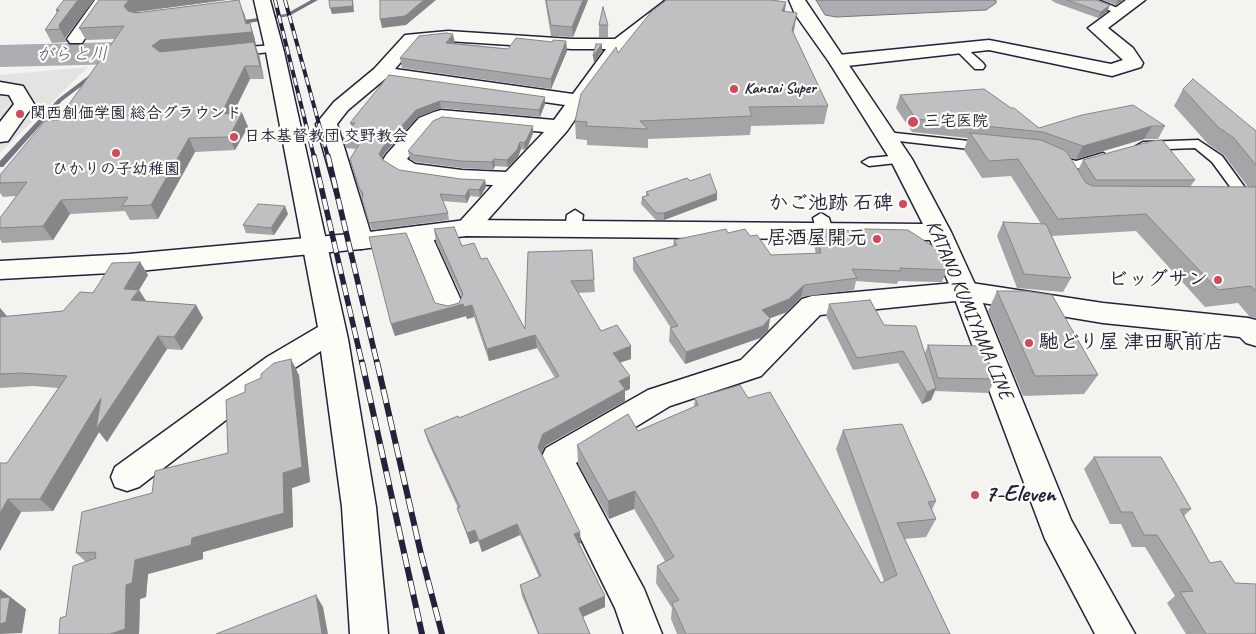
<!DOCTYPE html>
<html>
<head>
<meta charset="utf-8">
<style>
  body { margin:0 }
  canvas { display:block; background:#f4f3ef }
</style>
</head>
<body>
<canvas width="1256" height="634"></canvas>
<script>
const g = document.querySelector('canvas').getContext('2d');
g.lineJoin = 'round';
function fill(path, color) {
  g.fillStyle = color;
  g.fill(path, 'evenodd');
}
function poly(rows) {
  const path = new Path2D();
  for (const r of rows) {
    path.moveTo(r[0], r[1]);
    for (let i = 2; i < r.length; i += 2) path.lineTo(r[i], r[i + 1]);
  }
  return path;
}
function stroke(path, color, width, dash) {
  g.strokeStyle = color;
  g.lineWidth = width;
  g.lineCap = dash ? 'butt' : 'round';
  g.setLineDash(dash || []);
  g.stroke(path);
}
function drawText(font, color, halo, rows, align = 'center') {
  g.font = font + ' Caveat,"Klee One",sans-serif';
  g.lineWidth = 4.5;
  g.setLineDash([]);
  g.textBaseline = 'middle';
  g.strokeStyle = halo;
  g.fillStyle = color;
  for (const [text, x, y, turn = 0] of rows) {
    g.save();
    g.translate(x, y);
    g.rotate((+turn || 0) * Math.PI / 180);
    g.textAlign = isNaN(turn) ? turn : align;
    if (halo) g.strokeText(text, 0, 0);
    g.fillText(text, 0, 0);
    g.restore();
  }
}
const built = poly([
  [88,67,0,153,0,75]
]);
const water = poly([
  [816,0,996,0,996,3,986,10,836,17,825,15,816,0]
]);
const stream = poly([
  [311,0,318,0,289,16,237,25,234,23,237,21,286,14,311,0],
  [91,74,96,75,62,101,3,167,0,167,0,161,58,99,91,74]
]);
const river = poly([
  [123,42,135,46,141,53,135,60,123,64,0,67,0,45,123,42]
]);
const lane = poly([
  [1083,0,1098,0,1125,11,1124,13,1116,13,1083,0],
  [274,45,280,49,278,51,235,56,229,52,235,48,274,45],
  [960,45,964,46,983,63,985,66,983,69,975,69,954,48,960,45],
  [886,132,987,143,994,147,987,151,881,139,879,136,886,132],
  [1198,140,1222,156,1251,196,1249,199,1228,200,1226,197,1228,194,1234,192,1212,162,1195,148,1143,150,1136,146,1143,142,1198,140],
  [1103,153,1110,157,1108,160,1076,169,1047,161,1045,158,1052,154,1076,161,1103,153],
  [901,155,906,156,908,159,906,162,869,166,862,162,869,158,901,155],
  [575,210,583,215,581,229,573,234,565,229,567,215,575,210],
  [821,213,829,218,832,229,830,233,824,234,816,229,813,218,821,213]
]);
const street = poly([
  [95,0,111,0,82,43,70,43,67,39,95,0],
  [254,0,270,0,284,52,348,339,376,507,388,634,350,634,342,507,321,351,287,373,139,487,127,491,115,487,111,477,115,467,267,357,318,327,266,52,254,0],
  [666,0,685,0,625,48,567,131,475,234,466,236,457,234,454,228,493,185,462,184,401,175,386,165,383,160,386,155,419,118,434,112,441,110,554,120,565,105,385,79,348,110,337,124,373,241,370,247,361,249,352,247,349,241,316,124,334,102,374,69,405,35,448,31,572,39,615,39,666,0],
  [448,41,572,49,606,49,573,94,395,69,416,44,448,41],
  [443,122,544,132,506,172,462,170,415,164,407,159,433,126,443,122],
  [1126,0,1145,0,1108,28,1133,48,1143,63,1141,67,1112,76,989,50,838,67,831,65,829,61,831,57,838,55,989,40,1111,64,1123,60,1088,28,1126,0],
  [0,82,23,86,34,104,8,141,0,142,0,122,14,104,9,95,0,94,0,82],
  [419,226,428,228,431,234,464,307,460,314,450,317,440,314,436,307,407,234,410,228,419,226],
  [965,282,1103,303,1248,318,1256,320,1256,346,1246,343,1240,337,1103,323,965,300,820,315,761,376,670,406,576,463,644,589,662,634,624,634,615,608,541,458,546,448,648,390,741,360,802,299,812,296,965,282]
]);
const secondary = poly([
  [789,0,805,0,912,159,951,232,978,291,1071,520,1135,634,1095,634,1045,539,952,291,930,240,466,236,361,249,129,272,0,279,0,261,129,254,361,233,466,220,923,224,890,159,829,62,795,14,789,0]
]);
const railFar2 = poly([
  [275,0,314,157],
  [285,0,328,157]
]);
const railFar1 = poly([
  [314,156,362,363],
  [328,156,377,363]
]);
const rail = poly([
  [362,362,422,634],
  [377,362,421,554,442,634]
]);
const wall = poly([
  [64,0,94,0,65,38,67,42,52,43,45,30,57,13,56,10],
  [99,0,226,0,135,12,244,12,247,24,254,36,256,45,255,45,259,55,264,79,250,79,233,114,242,113,248,127,235,150,195,152,158,219,130,220,125,211,70,214,53,240,2,243,0,239,0,218,16,196,3,197,0,193,0,175,58,120,115,39,86,40,79,28],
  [545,0,588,0,573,37,551,36],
  [1051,0,1096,0,1107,12,1098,18,1056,3],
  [1103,0,1123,0,1116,5],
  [786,2,785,11,793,32,828,106,824,124,751,126,750,135,648,139,648,148,587,145,587,140,576,139,575,121,618,53],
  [599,25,608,25,608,37,599,37],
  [566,41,567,51,551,89,402,68,400,58,455,43,508,49],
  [389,75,545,104,540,117,441,108,418,117,384,154,382,159,383,160,399,170,461,179,485,180,486,187,480,197,470,196,467,203,443,201,448,213,449,220,372,230,362,199,362,197,361,196,350,159,356,149,346,148,343,138,352,127,350,123],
  [1183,89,1256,131,1256,318,1250,317,1238,303,1205,307,1136,231,1052,236,1071,278,1063,292,1017,288,997,236,1003,222,1041,224,1011,176,982,178,964,150,968,138,912,132,896,108,900,95,1039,128,1165,126,1158,139,1144,139,1076,159,1070,157,1078,170,1083,160,1195,180,1190,187,1248,187,1224,155,1208,144,1174,106],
  [533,126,533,133,528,146,525,150,521,149,518,157,508,167,495,166,493,170,462,168,416,162,410,159,408,151],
  [690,181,717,200,664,220,656,220,641,204,642,197,646,196,646,192],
  [288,214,274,235,246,233,243,225],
  [816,228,947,270,942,282,898,281,897,284,856,281,854,290,801,297,787,312,770,318,768,331,760,338,685,364,669,341,670,328,671,328,633,270,633,258,673,246,674,240,728,233,750,236,771,255,816,254,813,241],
  [434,229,462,246,481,259,525,329,528,252,594,280,595,292,578,293,601,331,631,346,631,359,620,362,630,389,625,391,625,401,545,446,541,454,581,543,579,543,605,607,583,617,590,634,538,634,522,596,520,585,539,577,520,535,482,552,478,541,470,544,461,519,457,508,458,508,428,442,424,430,459,418,555,378,537,348,489,361,474,317,467,319,466,316,395,336,391,324,435,303,448,306,459,303,462,297,436,242],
  [140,262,148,275,139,290,146,301,196,305,203,318,182,350,167,349,107,442,99,432,53,511,21,512,0,551,7,463,58,388,33,386,0,388,0,308,7,316,63,311],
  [997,291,1098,375,1084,394,1023,396,988,311],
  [829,304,884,325,925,353,928,345,995,379,988,393,935,391,931,400,922,404,898,363,853,370,826,316],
  [299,375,310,482,292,488,293,527,203,552,203,559,148,574,146,597,140,599,139,634,59,634,66,616,86,562,76,553,152,493,228,453],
  [695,398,748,398,881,583,884,581,836,449,843,430,936,501,932,510,936,519,926,537,905,539,950,634,677,634,671,619,672,608,656,583,657,566,665,561,634,509,609,519,578,464,577,445,638,431,694,407],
  [1094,457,1191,509,1184,516,1210,563,1256,634,1186,634,1167,603,1175,596,1145,547,1132,547,1121,524,1110,524,1084,469]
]);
const shadedWall = poly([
  [78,0,94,0,65,38,67,42,60,29,59,25,62,21,56,10],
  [129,0,226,0,135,12,130,18,124,6],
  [239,0,250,32,250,23,254,36,256,45,255,45,259,55,264,79,260,66,158,58,152,46,160,40,246,24],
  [353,0,354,12,332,14,330,8],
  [424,0,436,0,406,25,382,28,380,19],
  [583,0,588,0,573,37,572,27],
  [1118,0,1123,0,1116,5],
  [786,2,783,19,782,11],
  [1110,5,1107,12,1098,18,1101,12],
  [797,13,794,30,789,47,792,30],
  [453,34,455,43,448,53,446,43],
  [566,41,567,51,551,89,551,79],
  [602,44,602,51,594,63,593,56],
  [245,66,250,79,226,127,221,114],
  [545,97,545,104,540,117,539,110],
  [440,101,441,108,418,117,384,154,381,161,379,154,383,147,416,110],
  [242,113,248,127,235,150,229,137],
  [533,126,533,133,528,146,525,150,524,143],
  [1152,126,1144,139,1076,159,1083,146],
  [189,138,195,152,158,219,151,205],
  [520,142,521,149,518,157,508,167,507,160],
  [494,159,495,166,493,170,492,162],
  [485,180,486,187,480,197,479,190],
  [469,189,470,196,467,203,465,196],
  [717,193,717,200,664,220,664,213],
  [61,200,70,214,53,240,43,226],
  [285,206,288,214,274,235,271,228],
  [140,262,148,275,139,290,148,304,140,314,124,289],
  [804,285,801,297,787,312,760,322,762,310],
  [463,304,466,316,395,336,391,324],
  [196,305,203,318,182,350,174,337],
  [472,305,474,317,467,319,464,307],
  [0,308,11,322,0,324],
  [770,318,768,331,760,338,685,364,686,352],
  [535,335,537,348,489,361,487,349],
  [158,336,167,349,107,442,99,432,53,511,40,499,101,398],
  [631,346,631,359,613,365,613,353],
  [291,359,299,375,310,482,292,488,293,527,203,552,203,559,148,574,146,597,140,599,139,634,110,634,135,560,192,538,283,473],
  [630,376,630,389,625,391,625,401,545,446,539,459,538,447,543,434,619,381],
  [936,388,931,400,922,404,927,392],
  [635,491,634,509,609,519,608,501],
  [8,499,21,512,0,551,0,513],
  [517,524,520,535,482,552,479,541],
  [475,530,478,541,470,544,467,533],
  [580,532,581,543,575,545,574,534],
  [0,589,26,609,22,633,0,634],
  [316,595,323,607,328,634,322,634],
  [605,596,605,607,580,618,579,608]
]);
const building = poly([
  [64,0,78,0,59,25,60,29,45,30,59,10,56,10,64,0],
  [99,0,129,0,124,6,128,11,136,13,239,0,246,24,250,23,252,32,160,40,152,46,160,52,254,42,260,66,245,66,221,114,242,113,229,137,189,138,151,205,122,206,128,197,61,200,43,226,0,228,0,218,27,182,0,183,0,175,45,121,58,120,124,26,79,28,99,0],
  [329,0,352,0,353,6,330,8,329,0],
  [380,0,424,0,405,16,380,19,380,0],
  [546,0,583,0,572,27,551,25,546,0],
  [667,0,771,0,786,2,782,11,797,13,792,30,828,106,749,107,752,116,640,121,648,129,586,126,587,122,575,121,581,94,616,47,618,53,651,12,667,0],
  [1067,0,1096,0,1110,5,1101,12,1067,0],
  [603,7,608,25,599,25,603,7],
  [446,33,453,34,446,43,508,49,516,38,553,42,553,40,566,41,551,79,400,58,419,36,446,33],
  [596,44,602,44,593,56,596,44],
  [389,75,545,97,539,110,440,101,416,110,383,147,379,154,383,160,399,170,461,179,485,180,479,190,469,189,465,196,440,194,448,213,369,223,362,199,363,193,359,188,350,159,360,143,344,141,343,138,355,123,350,123,389,75],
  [1193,79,1256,131,1256,165,1234,138,1218,127,1183,89,1193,79],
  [984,89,1011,108,1014,108,1039,128,1082,115,1133,105,1165,126,1152,126,1083,146,1043,132,916,119,900,95,984,89],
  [442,117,533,126,527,139,524,143,520,142,517,150,507,160,494,159,492,162,461,161,414,155,408,151,433,121,442,117],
  [970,133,1041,140,1066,151,1086,183,1093,186,1256,187,1256,291,1251,286,1218,290,1146,214,1058,219,1018,159,989,161,970,133],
  [1162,140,1195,180,1096,180,1083,160,1152,141,1162,140],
  [710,174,717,193,664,213,656,213,642,197,649,195,646,192,687,178,690,181,710,174],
  [258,204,285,206,271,228,243,225,258,204],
  [1003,222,1046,224,1071,278,1024,274,1003,222],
  [454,227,462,246,474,243,481,259,487,258,525,329,528,252,592,250,594,280,571,281,601,331,617,325,631,346,613,353,630,376,619,381,625,389,543,434,538,447,580,532,574,534,605,596,579,608,590,634,539,634,520,585,541,576,517,524,479,541,475,530,467,533,457,508,460,507,424,430,458,416,459,418,559,376,535,335,487,349,472,305,464,307,463,304,391,324,369,237,406,233,435,303,448,306,459,303,463,294,434,229,454,227],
  [816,228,841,231,864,229,908,230,940,251,947,270,900,268,901,271,852,269,857,278,804,285,789,299,762,310,770,318,763,326,686,352,670,328,678,326,633,258,677,245,674,240,726,229,728,233,745,229,750,236,757,235,771,255,821,253,816,228],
  [140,262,124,289,139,290,131,300,196,305,174,337,158,336,96,429,101,398,40,499,8,499,0,513,0,463,7,463,67,376,21,373,0,374,0,317,63,311,80,292,93,293,112,263,140,262],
  [997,291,1025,291,1052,295,1098,375,1035,376,997,291],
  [870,300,884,325,916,326,936,388,927,392,903,351,857,358,829,304,870,300],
  [928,345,983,346,995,379,938,378,928,345],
  [291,359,302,467,283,473,284,513,192,538,191,545,135,560,132,583,126,585,125,629,110,634,59,634,60,618,66,616,73,566,96,558,95,552,76,553,82,512,152,493,155,471,228,453,226,400,245,392,245,385,261,378,261,374,274,363,291,359],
  [740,385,748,398,770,392,881,583,897,575,843,430,902,424,936,501,928,502,936,519,897,523,950,634,686,634,672,603,679,600,657,566,674,557,635,491,608,501,577,445,628,414,638,431,698,405,695,398,740,385],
  [1094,457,1161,457,1191,509,1180,509,1210,563,1221,561,1235,583,1256,584,1256,634,1206,634,1180,592,1193,591,1157,535,1144,535,1132,512,1121,512,1094,457],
  [316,595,322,634,216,634,316,595],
  [10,597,6,622,0,624,0,598,10,597]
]);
const markers = [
  [734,89,5,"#d1495b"],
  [20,114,5,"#d1495b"],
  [913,122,6,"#d1495b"],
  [234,137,5,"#d1495b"],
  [116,153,5,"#d1495b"],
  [903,204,5,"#d1495b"],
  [877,239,5,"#d1495b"],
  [1218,280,5,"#d1495b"],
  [1029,343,5,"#d1495b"],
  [975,495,5,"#d1495b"]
];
const farPoinames = [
  ["Kansai Super",744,89],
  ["関西創価学園 総合グラウンド",30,114],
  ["三宅医院",924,122],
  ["日本基督教団 交野教会",244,137],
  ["ひかりの子幼稚園",116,170,"center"]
];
const farWaternames = [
  ["がらと川",72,55,-1]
];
const poiNames = [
  ["かご池跡 石碑",893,204],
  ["居酒屋開元",867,239],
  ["ビッグサン",1208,280],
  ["馳どり屋 津田駅前店",1039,343,"left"]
];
const streetNames = [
  ["KATANO KUMIYAMA LINE",969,310,67]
];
const nearPoinames = [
  ["7-Eleven",985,495]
];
fill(built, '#e4e3e2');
fill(water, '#acacb2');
stroke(water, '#757582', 1);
fill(stream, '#757582');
fill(river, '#acacb2');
stroke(lane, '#22223b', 3);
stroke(street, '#22223b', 3);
stroke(secondary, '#22223b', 3);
fill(lane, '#fdfcf7');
fill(street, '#fdfcf7');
fill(secondary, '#fdfcf7');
stroke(railFar2, '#22223b', 4);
stroke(railFar1, '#22223b', 5.5);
stroke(rail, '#22223b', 6);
stroke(railFar2, '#fdfcf7', 2.5, [8]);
stroke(railFar1, '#fdfcf7', 4, [11]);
stroke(rail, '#fdfcf7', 4.5, [14]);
fill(wall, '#a5a4a7');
fill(shadedWall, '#868688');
fill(building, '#c0bfc2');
stroke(building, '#868688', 1);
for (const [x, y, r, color] of markers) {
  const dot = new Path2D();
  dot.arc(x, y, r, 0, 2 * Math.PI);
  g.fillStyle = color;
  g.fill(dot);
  stroke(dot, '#fdfcf7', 2);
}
drawText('bold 16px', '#22223b', '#fdfcf7', farPoinames, 'left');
drawText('italic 18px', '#59596b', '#fdfcf7', farWaternames);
drawText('bold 20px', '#22223b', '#fdfcf7', poiNames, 'right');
drawText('20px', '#22223b', '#fdfcf7', streetNames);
drawText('bold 24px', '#22223b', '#fdfcf7', nearPoinames, 'left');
</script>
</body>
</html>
